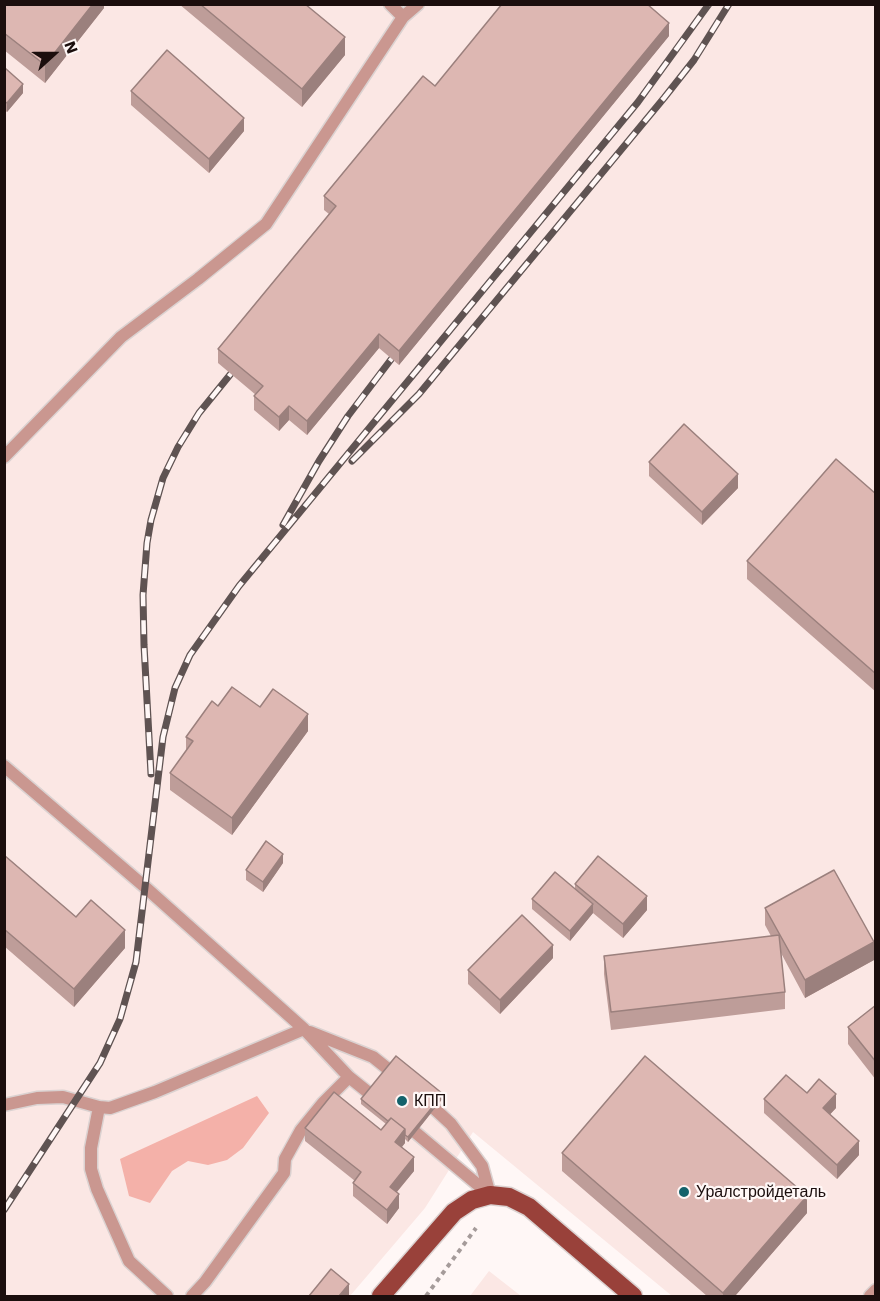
<!DOCTYPE html>
<html>
<head>
<meta charset="utf-8">
<style>
  body { margin:0 }
  #map { position:relative; width:880px; height:1301px; overflow:hidden; background:#fff7f6; font-family:"Work Sans",sans-serif }
  canvas { display:block }
  .frame { position:absolute; inset:0; border:6px solid #1b0e0d; pointer-events:none }
  .north { position:absolute; left:24px; top:24px; width:60px; height:60px; -webkit-text-stroke:4px #fff7f6; paint-order:stroke; rotate:69deg; font-size:16px; font-weight:700; line-height:24px; text-align:center; color:#1b0e0d }
  .north::after { content:''; display:block; margin:auto; width:21px; height:27px; background:#1b0e0d; clip-path:polygon(50% 0,100% 100%,50% 72%,0 100%) }
</style>
</head>
<body>
<div id="map">
<canvas width="880" height="1301"></canvas>
<div class="frame"></div>
<div class="north">N</div>
</div>
<script>
const g = document.querySelector('canvas').getContext('2d');
g.lineJoin = 'round';
function fill(path, color) {
  g.fillStyle = color;
  g.fill(path, 'evenodd');
}
function poly(rows) {
  const path = new Path2D();
  for (const r of rows) {
    path.moveTo(r[0], r[1]);
    for (let i = 2; i < r.length; i += 2) path.lineTo(r[i], r[i + 1]);
  }
  return path;
}
function stroke(path, color, width, dash) {
  g.strokeStyle = color;
  g.lineWidth = width;
  g.lineCap = dash ? 'butt' : 'round';
  g.setLineDash(dash || []);
  g.stroke(path);
}
function drawText(font, color, halo, rows, align = 'center') {
  g.font = font + ' "Work Sans",sans-serif';
  g.lineWidth = 4.5;
  g.setLineDash([]);
  g.textBaseline = 'middle';
  g.strokeStyle = halo;
  g.fillStyle = color;
  for (const [text, x, y, turn = 0] of rows) {
    g.save();
    g.translate(x, y);
    g.rotate((+turn || 0) * Math.PI / 180);
    g.textAlign = isNaN(turn) ? turn : align;
    if (halo) g.strokeText(text, 0, 0);
    g.fillText(text, 0, 0);
    g.restore();
  }
}
const built = poly([
  [5,5,875,5,875,1296,672,1296,473,1132,425,1208,350,1296,5,1296],
  [489,1271,521,1296,470,1296]
]);
const forest = poly([
  [257,1096,269,1113,243,1148,227,1160,208,1165,188,1161,172,1171,150,1203,129,1196,120,1159]
]);
const path = poly([
  [426,1296,476,1228]
]);
const lane = poly([
  [390,4,403,17],
  [4,457,121,337,198,279,266,224,403,17,418,4],
  [4,766,145,887,304,1029,349,1077,379,1101],
  [310,1032,373,1057,398,1077],
  [423,1098,451,1124,482,1166,490,1195],
  [4,1105,37,1098,63,1097,99,1107,110,1108,155,1092,304,1029],
  [99,1107,91,1148,91,1169,97,1189,129,1261,167,1296],
  [403,1122,490,1195],
  [192,1296,205,1282,284,1173,285,1159,301,1130,323,1103,349,1077],
  [870,1296,876,1290]
]);
const primary = poly([
  [381,1296,454,1212,472,1200,490,1195,509,1197,529,1207,633,1296]
]);
const rail = poly([
  [352,461,419,394,664,98,694,60,729,4],
  [283,525,319,461,348,416,402,345],
  [151,774,144,645,143,595,147,543,151,520,163,478,178,447,199,413,242,360],
  [4,1210,100,1063,120,1019,136,962,163,737,175,688,190,655,239,586,638,102,709,4]
]);
const wall = poly([
  [4,4,104,4,104,8,45,83,4,50],
  [179,4,305,4,345,55,302,107],
  [669,36,399,365,379,348,307,435,289,420,279,431,254,410,254,396,256,395,218,363,218,349,329,214,324,210,324,196,435,86],
  [5,68,23,93,7,112,4,110],
  [131,91,244,131,209,173,131,105],
  [649,462,738,488,702,525,649,476],
  [876,494,876,692,747,579,747,561],
  [218,706,308,731,232,835,170,790,170,773,186,751,186,737],
  [4,855,76,917,125,948,74,1007,4,946],
  [283,863,263,892,246,880,246,870],
  [575,884,647,910,623,938,593,913,570,941,532,909,532,899,575,888],
  [765,908,874,960,805,998,781,953,785,992,785,1009,611,1030,604,974,604,956,771,936,765,925],
  [553,958,500,1014,468,984,468,970],
  [876,1005,876,1080,848,1044,848,1027],
  [807,1093,836,1108,830,1114,859,1155,837,1179,764,1113,764,1099],
  [443,1098,408,1142,405,1139,405,1143,402,1147,414,1171,397,1192,399,1208,387,1224,353,1196,353,1183,355,1181,305,1141,305,1128,381,1130,386,1124,361,1104,361,1099],
  [562,1153,807,1213,735,1296,707,1296,562,1171]
]);
const shadedWall = poly([
  [93,4,104,4,104,8,45,83,45,65],
  [669,23,669,36,399,365,399,351],
  [345,37,345,55,302,107,302,89],
  [23,84,23,93,7,112,7,103],
  [244,118,244,131,209,173,209,159],
  [379,334,379,348,307,435,307,421],
  [289,406,289,420,279,431,279,417],
  [738,474,738,488,702,525,702,512],
  [308,714,308,731,232,835,232,818],
  [283,854,283,863,263,892,263,882],
  [647,896,647,910,623,938,623,924],
  [593,904,593,913,570,941,570,931],
  [125,930,125,948,74,1007,74,989],
  [874,942,874,960,805,998,805,980],
  [553,945,553,958,500,1014,500,1000],
  [443,1094,443,1098,408,1142,408,1137],
  [836,1094,836,1108,823,1122,823,1108],
  [405,1129,405,1143,395,1155,395,1142],
  [859,1141,859,1155,837,1179,837,1165],
  [414,1157,414,1171,390,1200,390,1187],
  [399,1194,399,1208,387,1224,387,1210],
  [807,1196,807,1213,735,1296,723,1296,723,1293],
  [349,1284,349,1296,339,1296]
]);
const building = poly([
  [4,4,93,4,45,65,4,33,4,4],
  [200,4,305,4,345,37,302,89,200,4],
  [502,4,647,4,669,23,399,351,379,334,307,421,289,406,279,417,254,396,263,386,218,349,336,206,324,196,423,76,435,86,502,4],
  [167,50,244,118,209,159,131,91,167,50],
  [5,68,23,84,7,103,4,101,5,68],
  [684,424,738,474,702,512,649,462,684,424],
  [836,459,876,494,876,674,747,561,836,459],
  [232,687,260,707,273,689,308,714,232,818,170,773,193,741,186,737,212,701,218,706,232,687],
  [266,841,283,854,263,882,246,870,266,841],
  [4,855,76,917,91,900,125,930,74,989,4,929,4,855],
  [598,856,647,896,623,924,575,884,598,856],
  [834,870,874,942,805,980,765,908,834,870],
  [555,872,593,904,570,931,532,899,555,872],
  [522,915,553,945,500,1000,468,970,522,915],
  [779,935,785,992,611,1012,604,956,779,935],
  [876,1005,876,1062,848,1027,876,1005],
  [396,1056,443,1094,408,1137,405,1135,405,1129,391,1118,388,1121,361,1099,396,1056],
  [645,1056,807,1196,723,1293,562,1153,645,1056],
  [786,1075,807,1093,819,1079,836,1094,823,1108,859,1141,837,1165,764,1099,786,1075],
  [334,1092,381,1130,391,1118,405,1129,395,1142,414,1157,390,1187,399,1194,387,1210,353,1183,361,1172,305,1128,334,1092],
  [331,1269,349,1284,339,1296,309,1296,331,1269]
]);
const markers = [
  [402,1101,6,"#14626b"],
  [684,1192,6,"#14626b"]
];
const poiNames = [
  ["КПП",414,1101],
  ["Уралстройдеталь",696,1192]
];
fill(built, '#fbe7e4');
fill(forest, '#f4b1a9');
stroke(lane, '#dbd2d1', 15);
stroke(primary, '#dbd2d1', 21);
stroke(path, '#a59b9a', 4, [4.5, 4.5]);
stroke(lane, '#ca9790', 12);
stroke(primary, '#99413a', 18);
stroke(rail, '#5f5352', 7);
stroke(rail, '#fff7f6', 4.5, [14]);
fill(wall, '#be9d99');
fill(shadedWall, '#9b807d');
fill(building, '#ddb7b2');
stroke(building, '#9b807d', 1.5);
for (const [x, y, r, color] of markers) {
  const dot = new Path2D();
  dot.arc(x, y, r, 0, 2 * Math.PI);
  g.fillStyle = color;
  g.fill(dot);
  stroke(dot, '#fff7f6', 2);
}
drawText('16px', '#1b0e0d', '#fff7f6', poiNames, 'left');
</script>
</body>
</html>
